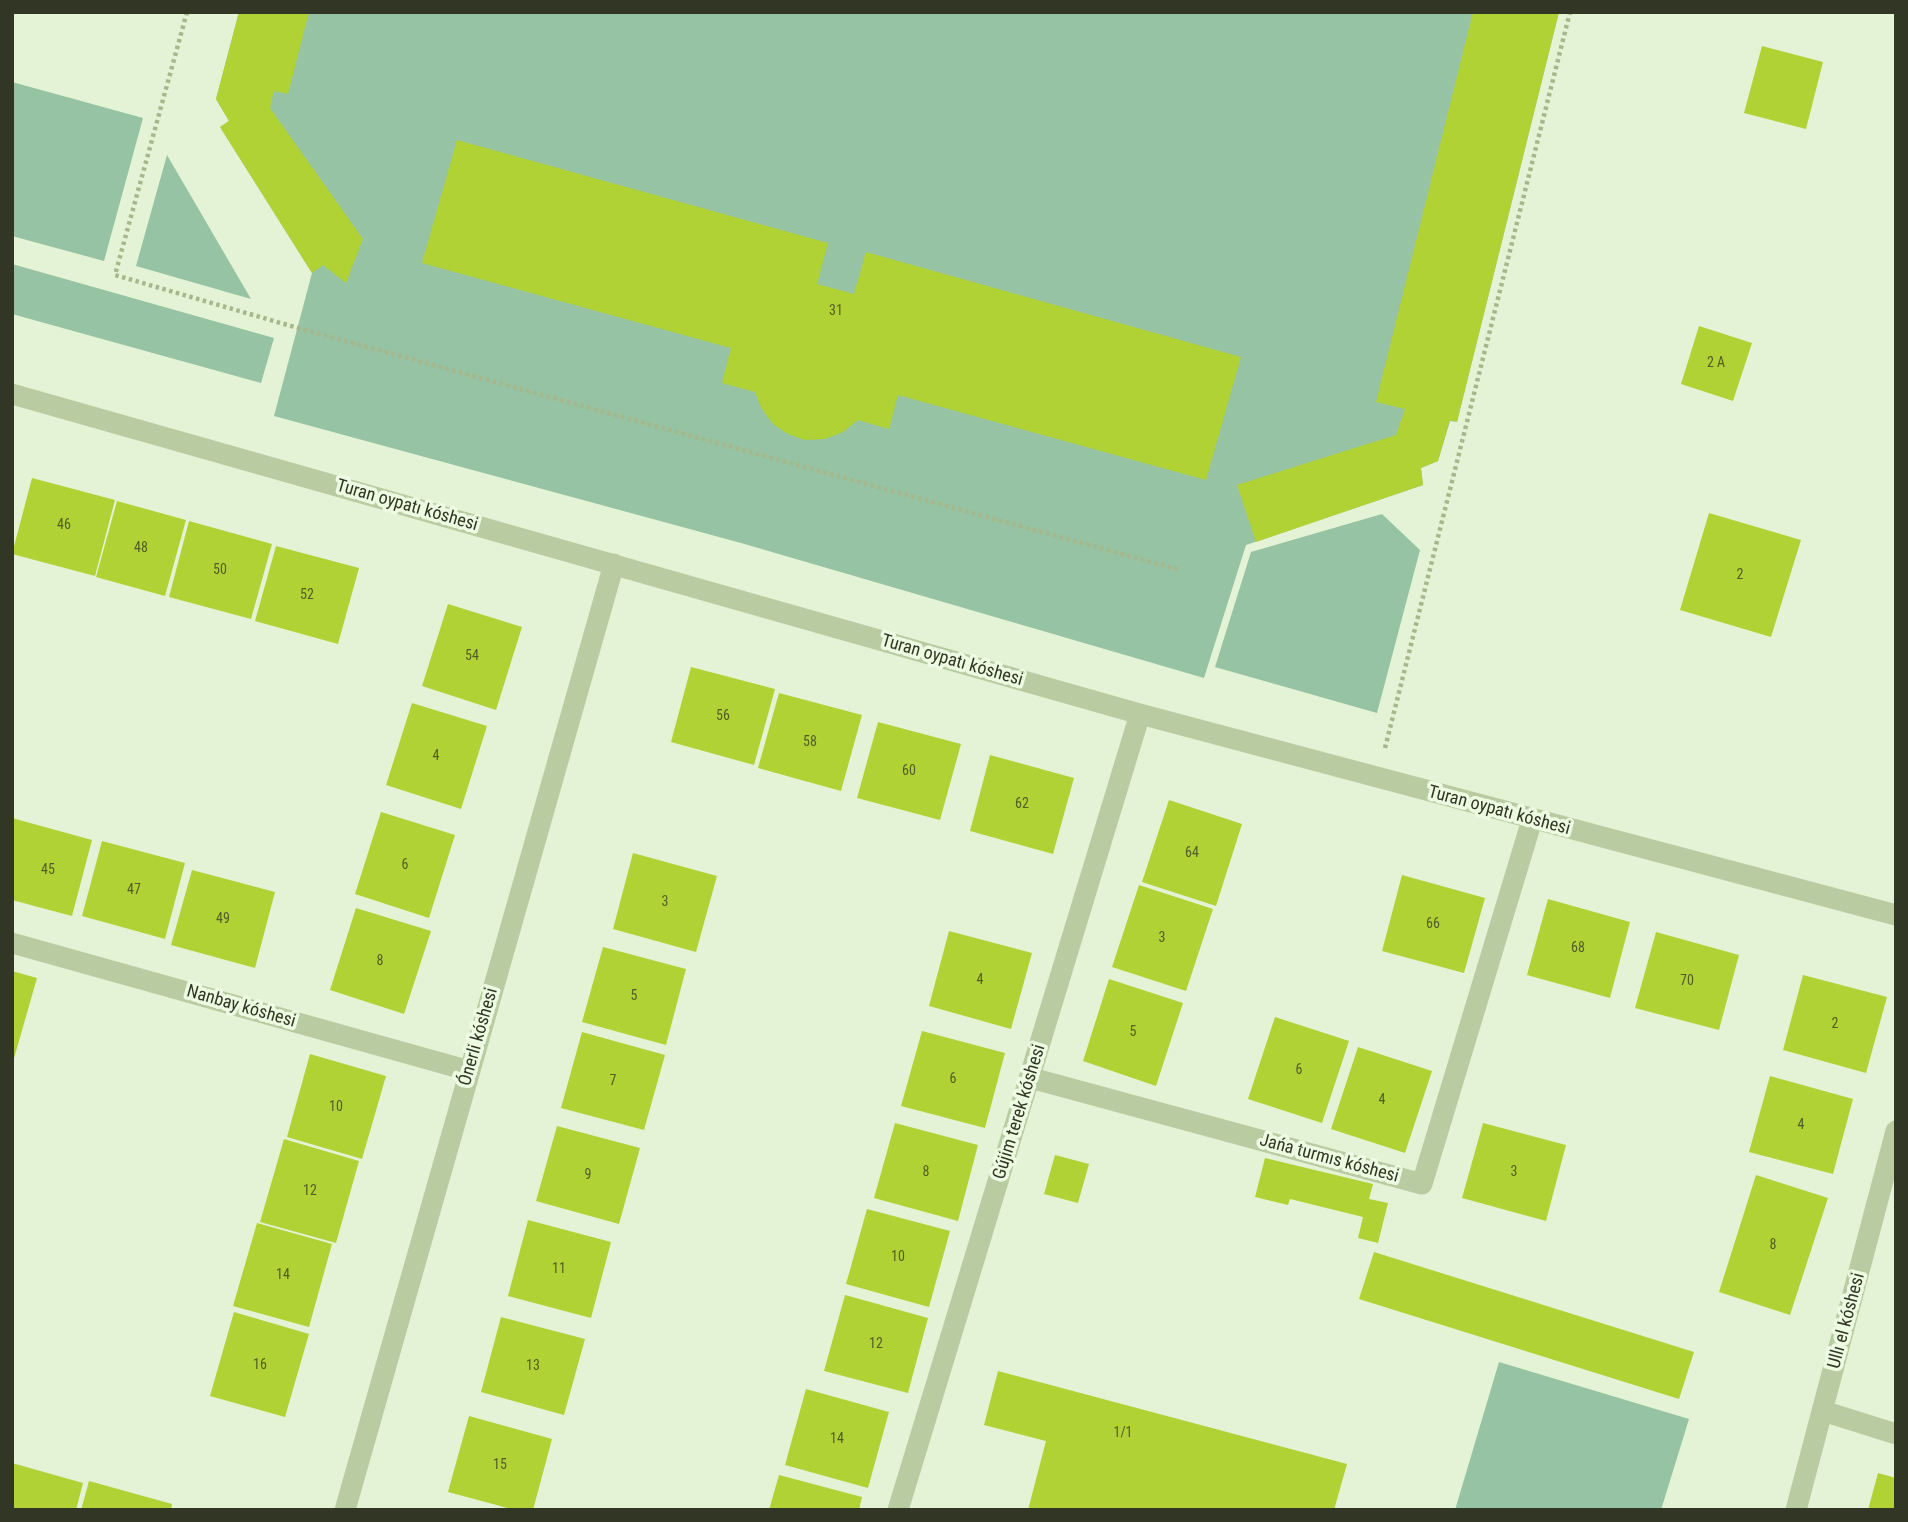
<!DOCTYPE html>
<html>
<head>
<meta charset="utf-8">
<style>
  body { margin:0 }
  #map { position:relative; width:1908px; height:1522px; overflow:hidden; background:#e4f3d6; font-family:"Roboto Condensed",sans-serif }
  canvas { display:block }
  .frame { position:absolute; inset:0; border:14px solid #313625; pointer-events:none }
</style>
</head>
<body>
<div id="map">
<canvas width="1908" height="1522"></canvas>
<div class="frame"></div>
</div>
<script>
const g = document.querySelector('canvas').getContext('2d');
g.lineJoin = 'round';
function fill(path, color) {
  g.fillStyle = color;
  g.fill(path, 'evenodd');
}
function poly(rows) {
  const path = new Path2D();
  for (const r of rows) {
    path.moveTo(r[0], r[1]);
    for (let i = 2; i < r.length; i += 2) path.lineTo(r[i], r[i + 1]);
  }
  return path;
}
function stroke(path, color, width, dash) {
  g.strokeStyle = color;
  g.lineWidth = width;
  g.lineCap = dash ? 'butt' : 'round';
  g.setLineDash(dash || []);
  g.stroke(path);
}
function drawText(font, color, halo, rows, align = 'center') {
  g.font = font + ' "Roboto Condensed",sans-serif';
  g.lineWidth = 7;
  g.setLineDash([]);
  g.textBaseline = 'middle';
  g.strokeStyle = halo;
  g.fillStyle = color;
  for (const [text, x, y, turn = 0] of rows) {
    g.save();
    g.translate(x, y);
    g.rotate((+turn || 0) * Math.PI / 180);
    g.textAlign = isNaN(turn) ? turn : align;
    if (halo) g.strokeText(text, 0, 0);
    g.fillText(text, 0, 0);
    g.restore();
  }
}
const green = poly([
  [239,12,1559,12,1457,422,1450,421,1438,461,1421,468,1423,485,1246,545,1204,678,741,543,274,416,312,273,220,127,229,121,216,99],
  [12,82,143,118,104,261,12,236],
  [167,155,251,299,136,266],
  [12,264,274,338,261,383,12,314],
  [1382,514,1420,550,1377,713,1215,667,1251,552],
  [1499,1362,1689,1419,1661,1510,1455,1510]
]);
const building = poly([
  [239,12,309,12,288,94,274,91,270,108,363,239,346,283,323,265,312,273,220,127,229,121,216,99],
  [1473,12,1559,12,1457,422,1450,420,1438,461,1421,468,1423,485,1256,542,1237,485,1396,435,1405,409,1376,402],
  [1762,46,1823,62,1806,129,1744,113],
  [457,140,828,243,817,284,854,294,866,252,1241,357,1206,480,898,395,889,429,858,420,843,432,825,439,805,440,788,434,773,424,762,409,755,392,722,383,731,348,422,263],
  [1699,326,1752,343,1733,401,1681,384],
  [32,478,115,500,95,576,12,554],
  [117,501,186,520,165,596,96,577],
  [1709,513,1801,540,1771,637,1680,610],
  [189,521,272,544,251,619,169,597],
  [276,546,359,568,338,644,255,621],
  [448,604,522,627,496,710,422,686],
  [691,667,775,689,754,765,671,742],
  [779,693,862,715,841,791,758,768],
  [412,703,487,726,461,809,386,785],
  [878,722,961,744,940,820,857,798],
  [990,755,1074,778,1053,854,970,831],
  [1169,800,1242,824,1216,906,1142,882],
  [381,812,455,835,429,918,355,894],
  [12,818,92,840,72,916,12,900],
  [102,841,185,863,165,939,82,916],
  [633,853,717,876,696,952,613,929],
  [192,870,275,892,255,968,171,945],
  [1402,875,1485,898,1464,973,1382,951],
  [1139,885,1213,909,1186,991,1112,967],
  [1548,899,1630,922,1610,998,1527,975],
  [356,908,431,931,404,1014,330,990],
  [949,931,1032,953,1011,1029,929,1006],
  [1656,932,1739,955,1719,1030,1635,1008],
  [603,947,686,969,666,1045,582,1022],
  [12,971,37,978,13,1062,12,1062],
  [1803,975,1887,997,1866,1073,1783,1050],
  [1109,979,1183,1003,1156,1086,1083,1061],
  [1275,1017,1349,1041,1322,1123,1248,1099],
  [922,1031,1005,1053,985,1128,901,1106],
  [582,1032,665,1055,644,1130,561,1108],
  [1358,1047,1432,1071,1405,1153,1331,1129],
  [310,1054,386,1076,362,1159,287,1137],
  [1770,1076,1853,1099,1833,1174,1749,1152],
  [895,1123,978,1145,958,1221,874,1198],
  [1483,1123,1566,1145,1546,1221,1462,1198],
  [557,1126,640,1148,619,1224,536,1201],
  [284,1139,359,1161,336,1243,260,1222],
  [1055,1155,1089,1164,1078,1203,1044,1194],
  [1265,1158,1373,1184,1369,1199,1388,1203,1378,1243,1358,1238,1363,1217,1290,1199,1288,1205,1255,1197],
  [1756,1175,1828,1198,1790,1315,1719,1292],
  [867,1209,950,1231,929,1307,846,1284],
  [528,1220,611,1242,591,1318,508,1296],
  [257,1223,332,1244,309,1327,233,1306],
  [1374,1252,1694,1352,1679,1399,1359,1299],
  [845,1295,928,1318,908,1393,824,1371],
  [234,1312,309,1334,285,1417,210,1396],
  [501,1317,585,1339,564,1415,481,1392],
  [998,1371,1347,1464,1334,1510,1028,1510,1046,1441,984,1425],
  [806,1389,889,1412,868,1488,785,1465],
  [469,1416,552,1439,533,1510,515,1510,448,1492],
  [12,1463,83,1483,76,1510,12,1510],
  [1878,1473,1896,1478,1896,1510,1868,1510],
  [779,1475,862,1497,859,1510,769,1510],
  [89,1481,172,1504,171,1510,81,1510]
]);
const path = poly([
  [187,12,115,275,298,328,1180,570],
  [1385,748,1570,12]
]);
const minor = poly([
  [12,394,1140,714,1896,915],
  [12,943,470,1071],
  [1031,1078,1422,1184,1532,820],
  [1823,1411,1896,1434],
  [345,1510,614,564],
  [898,1510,1140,714],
  [1796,1510,1896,1131]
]);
const numberNames = [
  ["31",836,311],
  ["2 А",1716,363],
  ["46",64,525],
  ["48",141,548],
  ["50",220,570],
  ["2",1740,575],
  ["52",307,595],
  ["54",472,656],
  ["56",723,716],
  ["58",810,742],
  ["4",436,756],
  ["60",909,771],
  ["62",1022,804],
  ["64",1192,853],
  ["6",405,865],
  ["45",48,870],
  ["47",134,890],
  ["3",665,902],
  ["49",223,919],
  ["66",1433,924],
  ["3",1162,938],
  ["68",1578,948],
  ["8",380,961],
  ["4",980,980],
  ["70",1687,981],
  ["5",634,996],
  ["2",1835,1024],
  ["5",1133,1032],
  ["6",1299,1070],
  ["6",953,1079],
  ["7",613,1081],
  ["4",1382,1100],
  ["10",336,1107],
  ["4",1801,1125],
  ["8",926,1172],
  ["3",1514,1172],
  ["9",588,1175],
  ["12",310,1191],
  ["8",1773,1245],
  ["10",898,1257],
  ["11",559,1269],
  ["14",283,1275],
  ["12",876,1344],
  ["16",260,1365],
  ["13",533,1366],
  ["1/1",1123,1433],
  ["14",837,1439],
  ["15",500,1465]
];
const streetNames = [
  ["Turan oypatı kóshesi",407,506,16],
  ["Turan oypatı kóshesi",952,661,16],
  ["Turan oypatı kóshesi",1499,811,15],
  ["Nanbay kóshesi",241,1007,16],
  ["Ónerli kóshesi",479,1037,-74],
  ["Gújim terek kóshesi",1020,1112,-73],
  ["Jańa turmıs kóshesi",1329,1159,15],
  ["Ullı el kóshesi",1847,1321,-75]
];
fill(green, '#95c3a3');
fill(building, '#b0d235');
stroke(path, '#a6b88b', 4.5, [3.5, 3.5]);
stroke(minor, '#b9cca1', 21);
drawText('14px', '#515d29', null, numberNames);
drawText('18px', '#313625', '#eefbe3', streetNames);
</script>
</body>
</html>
